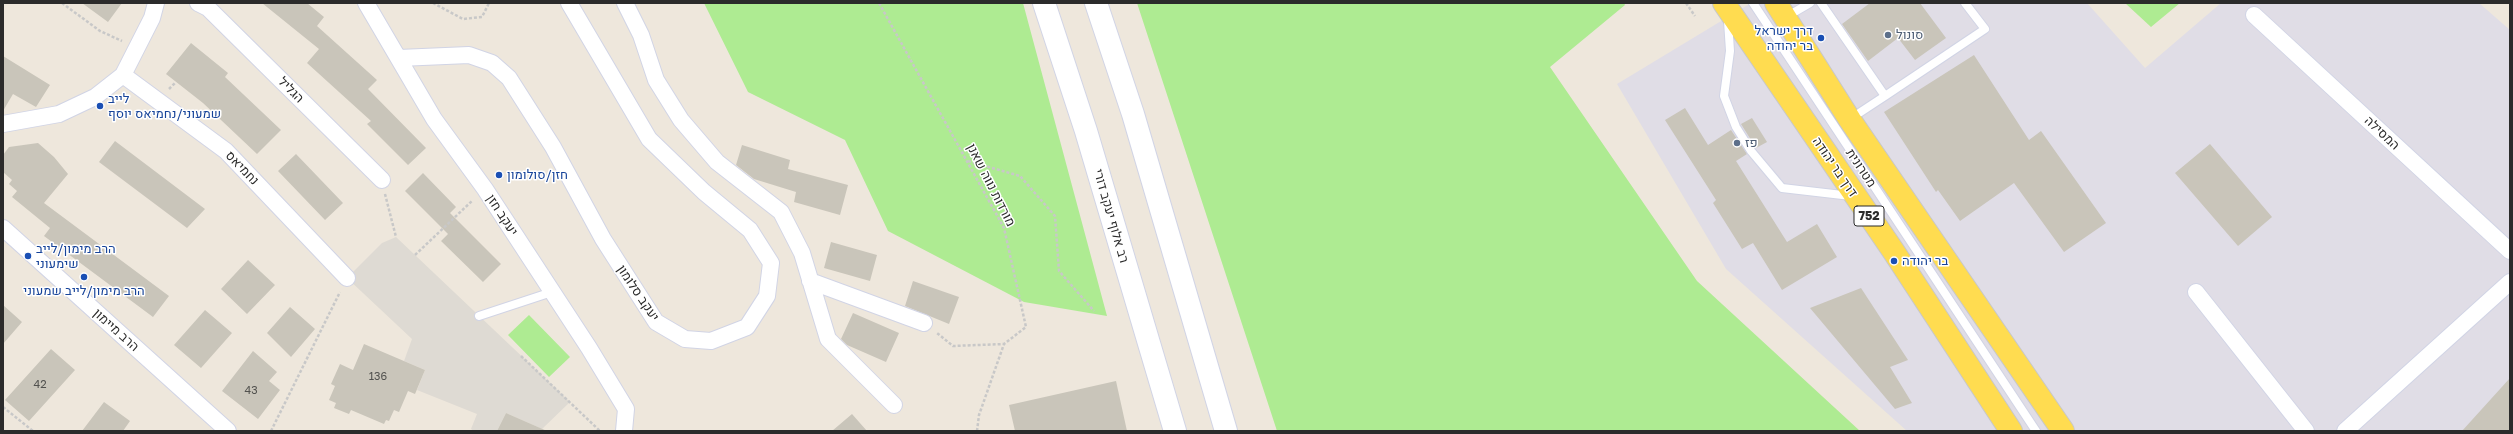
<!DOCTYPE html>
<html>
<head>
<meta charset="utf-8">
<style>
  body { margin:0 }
  #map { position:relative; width:2513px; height:434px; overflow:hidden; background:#eee7dc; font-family:"Golos Text",sans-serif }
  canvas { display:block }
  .frame { position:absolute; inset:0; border:4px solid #2b2b2b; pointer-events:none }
</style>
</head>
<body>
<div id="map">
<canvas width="2513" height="434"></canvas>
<div class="frame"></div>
</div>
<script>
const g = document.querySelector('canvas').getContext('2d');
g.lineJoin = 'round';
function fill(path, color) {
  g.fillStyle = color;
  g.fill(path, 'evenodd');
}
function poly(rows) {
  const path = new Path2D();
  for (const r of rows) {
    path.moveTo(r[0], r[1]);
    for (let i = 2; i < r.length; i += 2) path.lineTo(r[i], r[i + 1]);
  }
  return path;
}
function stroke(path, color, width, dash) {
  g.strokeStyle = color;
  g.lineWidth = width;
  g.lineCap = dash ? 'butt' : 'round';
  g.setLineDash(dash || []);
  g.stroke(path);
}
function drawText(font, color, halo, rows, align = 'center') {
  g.font = font + ' "Golos Text",Heebo,sans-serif';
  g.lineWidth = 3;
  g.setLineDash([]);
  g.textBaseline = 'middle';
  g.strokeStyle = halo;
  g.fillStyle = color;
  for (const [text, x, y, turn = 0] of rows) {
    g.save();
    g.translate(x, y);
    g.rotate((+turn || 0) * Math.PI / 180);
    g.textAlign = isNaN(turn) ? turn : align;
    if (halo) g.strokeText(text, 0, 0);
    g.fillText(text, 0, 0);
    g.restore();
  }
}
const industrial = poly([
  [1751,3,2087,3,2145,68,2221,3,2479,3,2510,30,2510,431,1907,431,1726,269,1617,84]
]);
const green = poly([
  [704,3,1023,3,1107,316,1024,302,888,231,845,140,748,92],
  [1137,3,1624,3,1625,5,1550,67,1697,281,1860,431,1277,431],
  [2125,3,2180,3,2151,27],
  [529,315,570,357,549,377,508,335]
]);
const plaza = poly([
  [396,237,570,402,542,429,506,413,497,431,474,431,471,429,477,414,417,390,425,370,404,361,412,339,347,278,382,243]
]);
const building = poly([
  [82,3,122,3,108,22],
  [262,3,307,3,324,17,317,26,377,80,368,89,426,148,408,165,367,124,371,121,307,63,319,49],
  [1870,3,1920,3,1946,38,1915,60,1898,38,1868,61,1842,24],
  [191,43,228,73,225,77,281,130,257,154,203,103,166,74],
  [1974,55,2029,140,2041,131,2106,223,2064,252,2014,183,1960,221,1938,190,1936,192,1884,112],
  [3,56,50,85,36,107,13,94,3,111],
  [1685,108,1708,145,1731,130,1747,154,1736,161,1787,242,1817,224,1837,257,1782,290,1753,243,1742,249,1713,203,1716,200,1665,120],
  [1752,118,1767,142,1756,148,1741,124],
  [115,141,205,209,187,228,99,162],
  [38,143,54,157,68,174,44,203,169,296,153,317,44,236,50,228,12,197,17,191,9,184,12,180,3,172,3,155,9,147],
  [2210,144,2272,217,2238,246,2175,173],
  [742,145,790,160,788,169,848,185,840,215,794,202,796,192,754,179,736,165],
  [296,154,343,203,325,220,278,171],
  [423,173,456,207,450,213,501,264,483,282,441,241,448,234,405,191],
  [831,242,877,255,870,281,824,268],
  [248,260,275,285,247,314,221,289],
  [913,281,959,297,949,324,905,306],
  [1861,288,1908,360,1890,367,1912,403,1895,409,1810,308],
  [3,305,22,322,3,344],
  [290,307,315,329,291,357,267,333],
  [205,310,232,333,201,368,174,345],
  [853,313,899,333,886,362,847,345,841,339],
  [364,344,425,370,415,394,408,391,399,412,394,410,389,421,386,420,384,424,351,410,349,414,334,408,336,403,329,400,335,386,331,384,340,364,353,370],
  [51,349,75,370,29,421,5,400],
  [253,351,277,372,269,381,280,390,258,419,222,391],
  [2510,378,2510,431,2462,431],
  [1116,381,1127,431,1015,431,1009,405],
  [104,402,130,421,123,431,82,431],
  [506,413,547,431,497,431],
  [852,414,867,431,832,431]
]);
const path = poly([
  [62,3,100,31,122,41],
  [433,3,463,19,482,17,489,3],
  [879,3,1004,228,1026,327,1004,344,953,346,937,333],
  [1686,3,1695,16],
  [169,89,176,82],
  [968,161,1020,176,1055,216,1059,271,1094,311],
  [385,194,396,237],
  [415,255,473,200],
  [521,356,600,431],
  [3,407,33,431],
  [271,431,340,292],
  [977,431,979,415,1004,344]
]);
const service = poly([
  [1753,3,2036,431],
  [1821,3,1885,96,1850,119],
  [1786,17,1810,3],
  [1728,21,1730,51,1724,96,1736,127,1751,151,1782,188,1851,196],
  [1885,96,1985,29,1965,3],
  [479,316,552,292]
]);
const minor = poly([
  [198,3,208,8,382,180],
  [366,3,434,119,485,189,589,348,626,409,624,431],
  [625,3,641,35,656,80,681,120,717,162,781,212,802,253,828,339,894,405],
  [2254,15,2510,251],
  [399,58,469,55,492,63,509,78,553,147,603,239,656,322,685,339,711,341,747,327,767,296,771,263,750,230,704,192,649,139,569,3],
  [123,75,226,151,347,278],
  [3,124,59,114,95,97,123,75,152,18,156,3],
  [3,228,228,431],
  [810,281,924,323],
  [2196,292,2306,431],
  [2345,431,2510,282]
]);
const secondary = poly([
  [1044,3,1086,131,1175,431],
  [1096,3,1133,114,1226,431]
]);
const primary = poly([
  [1724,3,1894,252,2011,431],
  [1776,3,1850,120,2063,431]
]);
const markers = [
  [1888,35,4,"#5c6f8a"],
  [1821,38,4,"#1a4fb4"],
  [100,106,4,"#1a4fb4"],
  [1737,143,4,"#5c6f8a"],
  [499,175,4,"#1a4fb4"],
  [28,256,4,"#1a4fb4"],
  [1894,261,4,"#1a4fb4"],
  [84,277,4,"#1a4fb4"]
];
const numberNames = [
  ["136",378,377],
  ["42",40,385],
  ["43",251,391]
];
const shields = [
  [1869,216,30]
];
const shieldNames = [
  ["752",1869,216]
];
const transitNames = [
  ["דרך ישראל",1813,31,"right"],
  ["בר יהודה",1813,46,"right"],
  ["לייב",108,99],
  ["שמעוני/נחמיאס יוסף",108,114],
  ["חזן/סולומון",507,175],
  ["הרב מימון/לייב",36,249],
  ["שימעוני",36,264],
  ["בר יהודה",1902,261],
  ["הרב מימון/לייב שמעוני",84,291,"center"]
];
const serviceNames = [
  ["סונול",1896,35],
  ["פז",1745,143]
];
const streetNames = [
  ["הגליל",291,90,45],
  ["המסילה",2382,133,43],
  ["דרך בר יהודה",1835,167,56],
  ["נחמיאס",242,168,46],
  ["מטרונית",1861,168,56],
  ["מורדות נווה שאנן",991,185,63],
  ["יעקב חזן",502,215,57],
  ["רב אלוף יעקב דורי",1111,216,74],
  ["יעקב סלומון",638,293,56],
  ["הרב מיימון",116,330,42]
];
fill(industrial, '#e0dde6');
fill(green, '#aeeb92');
fill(plaza, '#dedad3');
fill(building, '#c9c5ba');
stroke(service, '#d1d4e5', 10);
stroke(minor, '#d1d4e5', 18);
stroke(secondary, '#d1d4e5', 24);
stroke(primary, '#c8c8c8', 24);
stroke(path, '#c8c8c8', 2.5, [3, 2]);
stroke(service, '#fff', 8);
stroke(minor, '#fff', 16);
stroke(secondary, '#fff', 22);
stroke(primary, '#ffdc50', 22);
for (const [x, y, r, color] of markers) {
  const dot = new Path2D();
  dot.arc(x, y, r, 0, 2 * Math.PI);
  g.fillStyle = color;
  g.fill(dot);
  stroke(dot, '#fff', 1.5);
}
drawText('11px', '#52524f', null, numberNames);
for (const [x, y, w] of shields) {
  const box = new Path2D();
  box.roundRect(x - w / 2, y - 10, w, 20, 3);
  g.fillStyle = '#fff';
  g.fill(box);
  stroke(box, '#2b2b2b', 1);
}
drawText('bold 12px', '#2b2b2b', null, shieldNames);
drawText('13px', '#164399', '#fff', transitNames, 'left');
drawText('13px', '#4e5e75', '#fff', serviceNames, 'left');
drawText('13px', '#2b2b2b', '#fff', streetNames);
</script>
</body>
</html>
